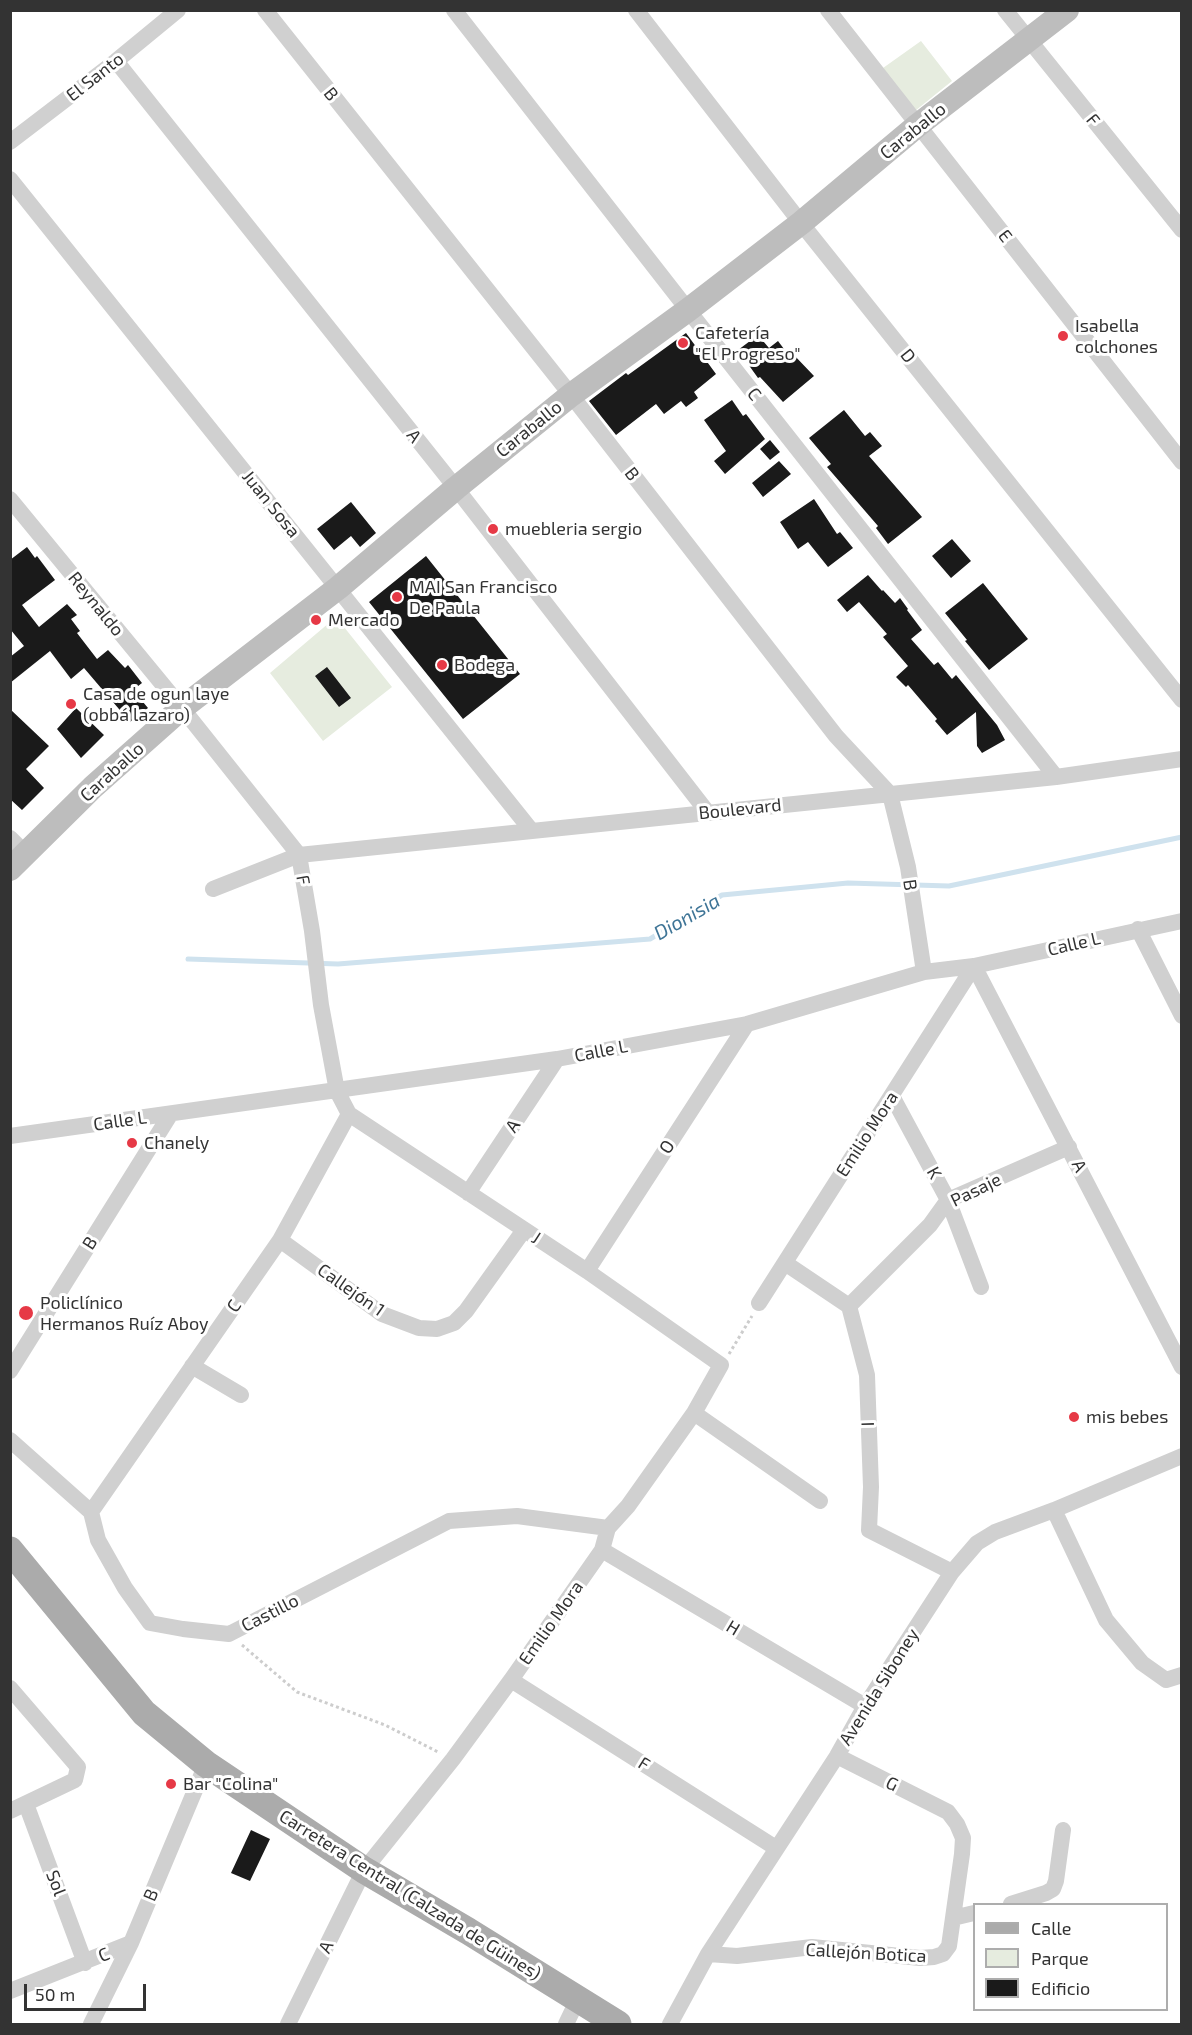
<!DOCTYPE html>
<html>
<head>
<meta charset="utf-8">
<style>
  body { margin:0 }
  #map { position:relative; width:1192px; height:2035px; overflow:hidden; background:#fff; font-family:"Exo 2",sans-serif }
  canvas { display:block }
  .frame { position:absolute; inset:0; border:12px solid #333; pointer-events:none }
  .legend { position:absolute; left:973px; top:1903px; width:195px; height:108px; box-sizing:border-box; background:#fff; border:2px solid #adadad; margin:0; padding:8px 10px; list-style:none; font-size:18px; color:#333 }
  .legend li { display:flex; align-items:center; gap:12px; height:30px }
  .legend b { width:30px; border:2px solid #adadad }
  .scale { position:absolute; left:24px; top:1984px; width:122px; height:27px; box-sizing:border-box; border:3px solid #333; border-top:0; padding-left:8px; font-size:18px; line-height:21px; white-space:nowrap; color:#333; -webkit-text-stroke:4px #fff; paint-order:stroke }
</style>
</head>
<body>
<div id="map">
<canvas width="1192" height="2035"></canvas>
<div class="frame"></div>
<ul class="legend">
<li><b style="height:8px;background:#ababab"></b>Calle</li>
<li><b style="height:16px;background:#e6ecdf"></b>Parque</li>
<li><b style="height:16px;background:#1a1a1a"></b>Edificio</li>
</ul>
<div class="scale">50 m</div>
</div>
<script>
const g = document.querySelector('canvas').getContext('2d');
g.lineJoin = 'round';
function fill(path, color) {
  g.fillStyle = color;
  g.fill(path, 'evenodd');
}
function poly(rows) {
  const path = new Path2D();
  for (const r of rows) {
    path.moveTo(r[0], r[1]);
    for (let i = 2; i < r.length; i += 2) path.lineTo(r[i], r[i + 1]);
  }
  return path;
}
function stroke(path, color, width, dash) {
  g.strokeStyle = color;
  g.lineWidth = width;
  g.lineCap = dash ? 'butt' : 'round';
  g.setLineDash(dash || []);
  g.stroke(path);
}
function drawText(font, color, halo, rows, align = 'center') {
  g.font = font + ' "Exo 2",sans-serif';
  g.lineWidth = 6;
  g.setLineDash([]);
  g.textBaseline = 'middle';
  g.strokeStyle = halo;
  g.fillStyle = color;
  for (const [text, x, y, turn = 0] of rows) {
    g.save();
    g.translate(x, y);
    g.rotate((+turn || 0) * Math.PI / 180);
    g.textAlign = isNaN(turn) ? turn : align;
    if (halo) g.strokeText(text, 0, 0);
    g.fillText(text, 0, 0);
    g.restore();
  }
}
const green = poly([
  [921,41,952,81,915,111,883,68],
  [336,617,392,687,323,741,270,673]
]);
const stream = poly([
  [188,959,338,964,650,939,722,895,848,883,949,886,1182,837]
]);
const building = poly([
  [686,333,716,374,694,392,698,398,686,407,681,401,664,414,656,404,616,435,589,401,626,373,628,375],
  [758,335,769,348,778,341,790,357,793,354,814,376,783,402,760,377,758,378,738,350],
  [732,400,743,416,746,414,765,439,725,474,714,461,726,451,704,420],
  [844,410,865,436,870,432,882,446,869,456,922,517,888,544,876,528,878,526,827,467,831,464,809,438],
  [770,440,780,452,770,460,760,449],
  [779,461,791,474,763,497,752,483],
  [814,499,837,534,840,532,853,548,828,567,808,542,798,549,780,522],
  [351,502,376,533,360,547,351,536,334,550,317,529],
  [952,539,971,561,951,578,932,556],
  [27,547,35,558,37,556,55,580,22,605,39,627,67,604,77,615,71,619,80,631,77,633,97,659,108,650,125,668,128,665,142,683,133,690,148,708,130,722,84,668,71,679,50,651,10,683,10,657,24,646,10,629,10,560],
  [426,556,520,674,463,719,369,602],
  [868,575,882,591,883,590,895,603,900,598,908,609,907,610,922,630,911,639,934,665,938,662,952,679,956,675,997,725,1005,740,982,753,977,746,976,712,947,735,935,721,937,719,908,685,906,687,896,677,908,666,883,637,887,634,859,602,847,612,837,600],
  [983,583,1028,639,989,670,965,641,967,640,945,613],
  [327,667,351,698,339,707,315,676],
  [76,708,104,735,81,758,57,729],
  [10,709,49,746,26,769,44,788,22,810,10,799],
  [251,1830,270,1839,250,1881,231,1873]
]);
const path = poly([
  [729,1354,752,1316],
  [242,1645,297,1692,385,1725,440,1753]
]);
const street = poly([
  [265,10,571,395,836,736,890,794,908,867,924,972],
  [454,10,688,310,1056,777],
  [636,10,801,223,1182,700],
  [828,10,1182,462],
  [1005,10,1182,230],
  [116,61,456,488,708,813],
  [10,142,116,61,178,10],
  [10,179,531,830],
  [10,499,182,708,299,855,312,931,321,1005,337,1091,349,1114,280,1240,91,1512],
  [10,838,26,854],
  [213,889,299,855,1056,777,1182,759],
  [1138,929,1182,1016],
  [892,1096,948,1200,981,1287],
  [10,1136,557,1059,747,1024,924,972,974,966,1182,921],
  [468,1193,557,1059],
  [280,1240,382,1314,419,1328,437,1329,454,1323,466,1311,524,1230],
  [785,1263,849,1306,867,1375,871,1487,869,1530,952,1572],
  [587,1271,747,1024],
  [759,1303,974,966,1182,1367],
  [849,1306,930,1225,948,1200,1069,1147],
  [192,1366,241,1395],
  [10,1371,170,1115],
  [694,1413,820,1501],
  [10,1440,91,1512,98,1540,125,1588,150,1623,183,1629,229,1634,449,1521,517,1516,608,1528],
  [1054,1510,1106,1620,1142,1663,1166,1680,1182,1675],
  [602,1550,865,1706],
  [511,1680,776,1848],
  [10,1688,78,1767,75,1780,10,1811],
  [26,1804,85,1963],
  [1011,1904,1046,1893,1053,1889,1056,1881,1063,1830],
  [953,1918,974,1913],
  [708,1954,737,1956,812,1947,920,1958,934,1957,943,1954,949,1946,962,1854,963,1838,957,1824,948,1812,837,1756],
  [10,1991,131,1943],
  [91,2024,131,1943,206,1764],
  [288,2024,364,1870,453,1759,511,1680,602,1550,608,1528,628,1506,694,1413,721,1365,587,1271,349,1114],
  [566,2024,578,1999],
  [670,2024,708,1954,837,1756,865,1706,952,1572,977,1543,995,1532,1054,1510,1182,1456]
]);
const secondary = poly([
  [10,869,93,787,182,708,338,588,456,488,571,395,688,310,801,223,918,125,1067,10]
]);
const primary = poly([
  [10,1550,144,1713,206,1764,364,1870,468,1931,618,2024]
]);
const markers = [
  [1063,336,6,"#e63946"],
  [683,343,6,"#e63946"],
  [493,529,6,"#e63946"],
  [397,597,6,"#e63946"],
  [316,620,6,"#e63946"],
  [442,665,6,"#e63946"],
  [71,704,6,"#e63946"],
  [132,1143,6,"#e63946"],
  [26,1313,8,"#e63946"],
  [1074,1417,6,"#e63946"],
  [171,1784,6,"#e63946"]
];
const streetNames = [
  ["El Santo",95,77,-38],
  ["B",331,94,51],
  ["F",1093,120,51],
  ["Caraballo",913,131,-39],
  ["E",1005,236,52],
  ["D",908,356,51],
  ["C",754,394,52],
  ["Caraballo",529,429,-39],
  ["A",414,436,52],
  ["B",632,474,52],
  ["Juan Sosa",271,504,51],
  ["Reynaldo",96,604,51],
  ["Caraballo",112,772,-42],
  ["Boulevard",740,809,-6],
  ["F",303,880,80],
  ["B",910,885,82],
  ["Calle L",1074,944,-13],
  ["Calle L",601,1051,-11],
  ["Calle L",120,1121,-8],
  ["A",513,1126,-56],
  ["Emilio Mora",867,1134,-57],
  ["O",667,1147,-57],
  ["A",1079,1166,63],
  ["K",934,1173,61],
  ["Pasaje",976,1190,-26],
  ["J",536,1238,33],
  ["B",90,1243,-58],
  ["Callejón 1",351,1290,35],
  ["C",234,1306,-55],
  ["I",868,1424,-92],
  ["Castillo",270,1613,-27],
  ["Emilio Mora",551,1623,-55],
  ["H",733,1628,31],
  ["Avenida Siboney",879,1687,-58],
  ["F",644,1764,32],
  ["G",892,1784,27],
  ["Sol",56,1883,69],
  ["B",151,1895,-67],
  ["Carretera Central (Calzada de Güines)",410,1895,32],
  ["A",326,1947,-64],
  ["Callejón Botica",866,1953,3],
  ["C",104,1955,-23]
];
const poiNames = [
  ["Isabella",1075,326],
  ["colchones",1075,347],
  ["Cafetería",695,333],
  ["\"El Progreso\"",695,354],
  ["muebleria sergio",505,529],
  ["MAI San Francisco",409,587],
  ["De Paula",409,608],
  ["Mercado",328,620],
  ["Bodega",454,665],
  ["Casa de ogun laye",83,694],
  ["(obbá lazaro)",83,715],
  ["Chanely",144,1143],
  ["Policlínico",40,1303],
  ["Hermanos Ruíz Aboy",40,1324],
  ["mis bebes",1086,1417],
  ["Bar \"Colina\"",183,1784]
];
const waterNames = [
  ["Dionisia",687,917,-30]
];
fill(green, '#e6ecdf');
stroke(stream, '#cfe2ee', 5);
fill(building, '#1a1a1a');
stroke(path, '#cdcdcd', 3, [3, 3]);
stroke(street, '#d0d0d0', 16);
stroke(secondary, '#bdbdbd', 24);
stroke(primary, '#ababab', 27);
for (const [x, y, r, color] of markers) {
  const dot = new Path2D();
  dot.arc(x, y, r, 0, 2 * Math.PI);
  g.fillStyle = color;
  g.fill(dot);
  stroke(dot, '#fff', 2);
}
drawText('18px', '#333', '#fff', streetNames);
drawText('18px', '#333', '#fff', poiNames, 'left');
drawText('italic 20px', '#3f7597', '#fff', waterNames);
</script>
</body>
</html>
